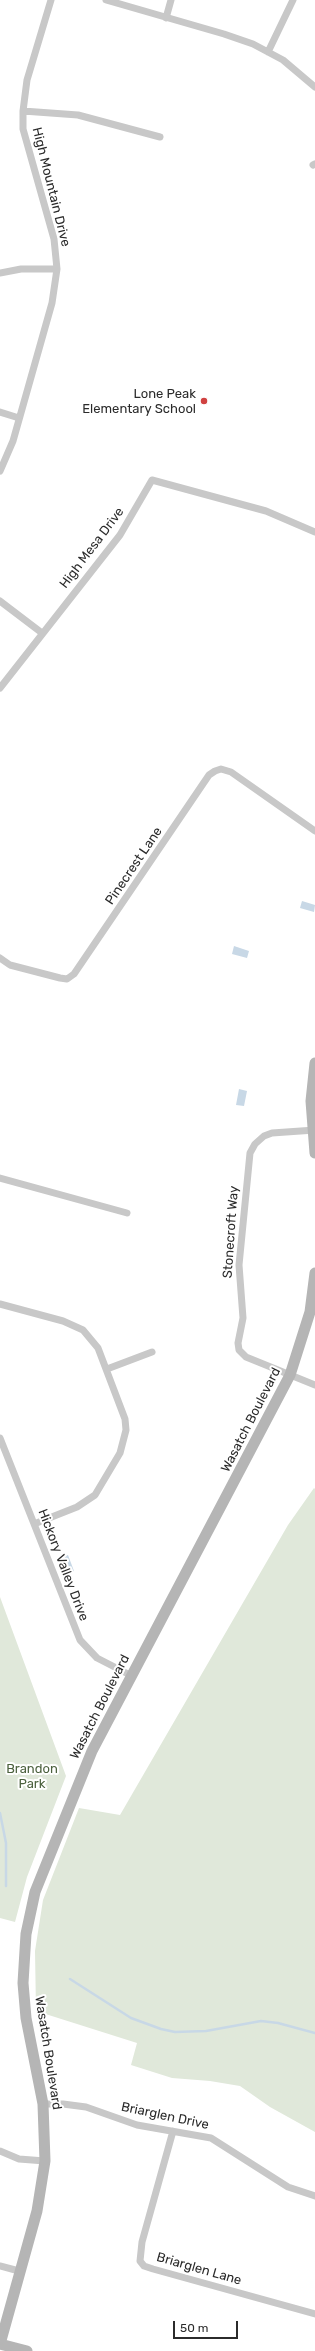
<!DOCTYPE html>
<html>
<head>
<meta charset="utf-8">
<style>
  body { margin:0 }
  #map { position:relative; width:315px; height:2351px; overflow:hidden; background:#fff; font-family:Rubik,sans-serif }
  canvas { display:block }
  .scale { position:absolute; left:173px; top:2321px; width:65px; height:18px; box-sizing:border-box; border:2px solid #2b2b2b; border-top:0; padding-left:5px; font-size:12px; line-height:14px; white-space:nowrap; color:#2b2b2b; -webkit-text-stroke:3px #fff; paint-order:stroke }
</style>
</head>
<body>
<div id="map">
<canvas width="315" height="2351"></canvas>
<div class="scale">50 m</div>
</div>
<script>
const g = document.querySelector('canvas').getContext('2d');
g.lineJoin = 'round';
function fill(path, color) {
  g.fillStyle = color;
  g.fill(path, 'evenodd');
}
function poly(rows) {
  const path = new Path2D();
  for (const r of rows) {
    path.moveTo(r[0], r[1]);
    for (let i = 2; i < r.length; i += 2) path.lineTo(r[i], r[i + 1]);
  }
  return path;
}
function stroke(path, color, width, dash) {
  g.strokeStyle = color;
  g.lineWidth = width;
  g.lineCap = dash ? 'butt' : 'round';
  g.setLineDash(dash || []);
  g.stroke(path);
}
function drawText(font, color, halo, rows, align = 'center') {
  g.font = font + ' Rubik,sans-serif';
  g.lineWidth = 4;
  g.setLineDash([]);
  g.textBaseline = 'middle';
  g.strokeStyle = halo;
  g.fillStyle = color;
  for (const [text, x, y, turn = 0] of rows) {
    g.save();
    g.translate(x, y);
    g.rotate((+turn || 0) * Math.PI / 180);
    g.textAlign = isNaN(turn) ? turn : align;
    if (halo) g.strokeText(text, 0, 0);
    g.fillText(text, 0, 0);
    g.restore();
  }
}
const green = poly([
  [314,1488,315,1489,315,2132,270,2107,240,2086,210,2081,172,2078,131,2065,137,2043,36,2011,35,1951,43,1900,79,1808,120,1815,288,1525],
  [0,1597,66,1776,27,1877,15,1922,0,1918]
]);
const water = poly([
  [302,901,315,905,314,912,300,908],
  [234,946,249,951,247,958,232,954],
  [239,1089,247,1091,244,1106,236,1105],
  [68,1555,74,1571,66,1574,60,1558]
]);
const stream = poly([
  [0,1813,6,1843,6,1886],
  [70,1979,131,2018,161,2029,175,2032,206,2031,261,2021,278,2023,315,2033]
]);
const minor = poly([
  [106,0,224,34,253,44,283,60,315,87],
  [166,18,171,0],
  [268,52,293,0],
  [23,111,78,115,160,137],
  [313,165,315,164],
  [0,273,21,269,57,269],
  [0,412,19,418],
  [0,471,13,441,52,303,57,269,54,239,23,129,23,111,27,80,51,0],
  [0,601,42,633],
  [0,688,120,535,152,480,266,511,315,532],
  [0,958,10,965,60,978,67,979,74,974,209,775,215,771,221,769,231,772,315,831],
  [315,1130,272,1133,264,1136,255,1144,250,1153,239,1265,243,1318,238,1343,239,1350,246,1357,315,1385],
  [0,1178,127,1213],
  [0,1304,63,1321,83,1330,98,1348,125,1419,126,1430,120,1453,95,1495,77,1507,34,1524],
  [107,1369,152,1352],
  [0,1438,80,1640,97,1658,132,1676],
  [43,2104,63,2104,86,2107,137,2125,211,2138,288,2187,315,2196],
  [173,2131,142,2242,140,2261,144,2266,153,2269,315,2314],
  [0,2151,19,2159,45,2161],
  [0,2266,19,2271]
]);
const secondary = poly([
  [315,1063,311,1101,315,1153],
  [0,2344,37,2211,45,2161,43,2104,26,2018,23,1983,26,1934,35,1892,92,1751,290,1375,310,1312,315,1273],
  [0,2344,27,2351]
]);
const markers = [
  [204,401,4,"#d04140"]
];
const streetNames = [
  ["High Mountain Drive",51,187,76],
  ["High Mesa Drive",92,548,-53],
  ["Pinecrest Lane",134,866,-56],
  ["Stonecroft Way",231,1232,-86],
  ["Wasatch Boulevard",251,1420,-63],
  ["Hickory Valley Drive",63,1565,69],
  ["Wasatch Boulevard",100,1707,-63],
  ["Wasatch Boulevard",48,2053,81],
  ["Briarglen Drive",165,2116,12],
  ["Briarglen Lane",199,2269,16]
];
const poiNames = [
  ["Lone Peak",196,394],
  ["Elementary School",196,409]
];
const parkNames = [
  ["Brandon",32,1769],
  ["Park",32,1784]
];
fill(green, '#e0e8da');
fill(water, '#c8d8e6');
stroke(stream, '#c8d8e6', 2.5);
stroke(minor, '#c8c8c8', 7);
stroke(secondary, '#b5b5b5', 11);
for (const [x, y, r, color] of markers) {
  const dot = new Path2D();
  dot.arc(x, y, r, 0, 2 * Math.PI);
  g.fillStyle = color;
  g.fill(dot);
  stroke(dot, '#fff', 1.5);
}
drawText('13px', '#2b2b2b', '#fff', streetNames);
drawText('13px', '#2b2b2b', '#fff', poiNames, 'right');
drawText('13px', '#4c613e', '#fff', parkNames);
</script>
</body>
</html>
